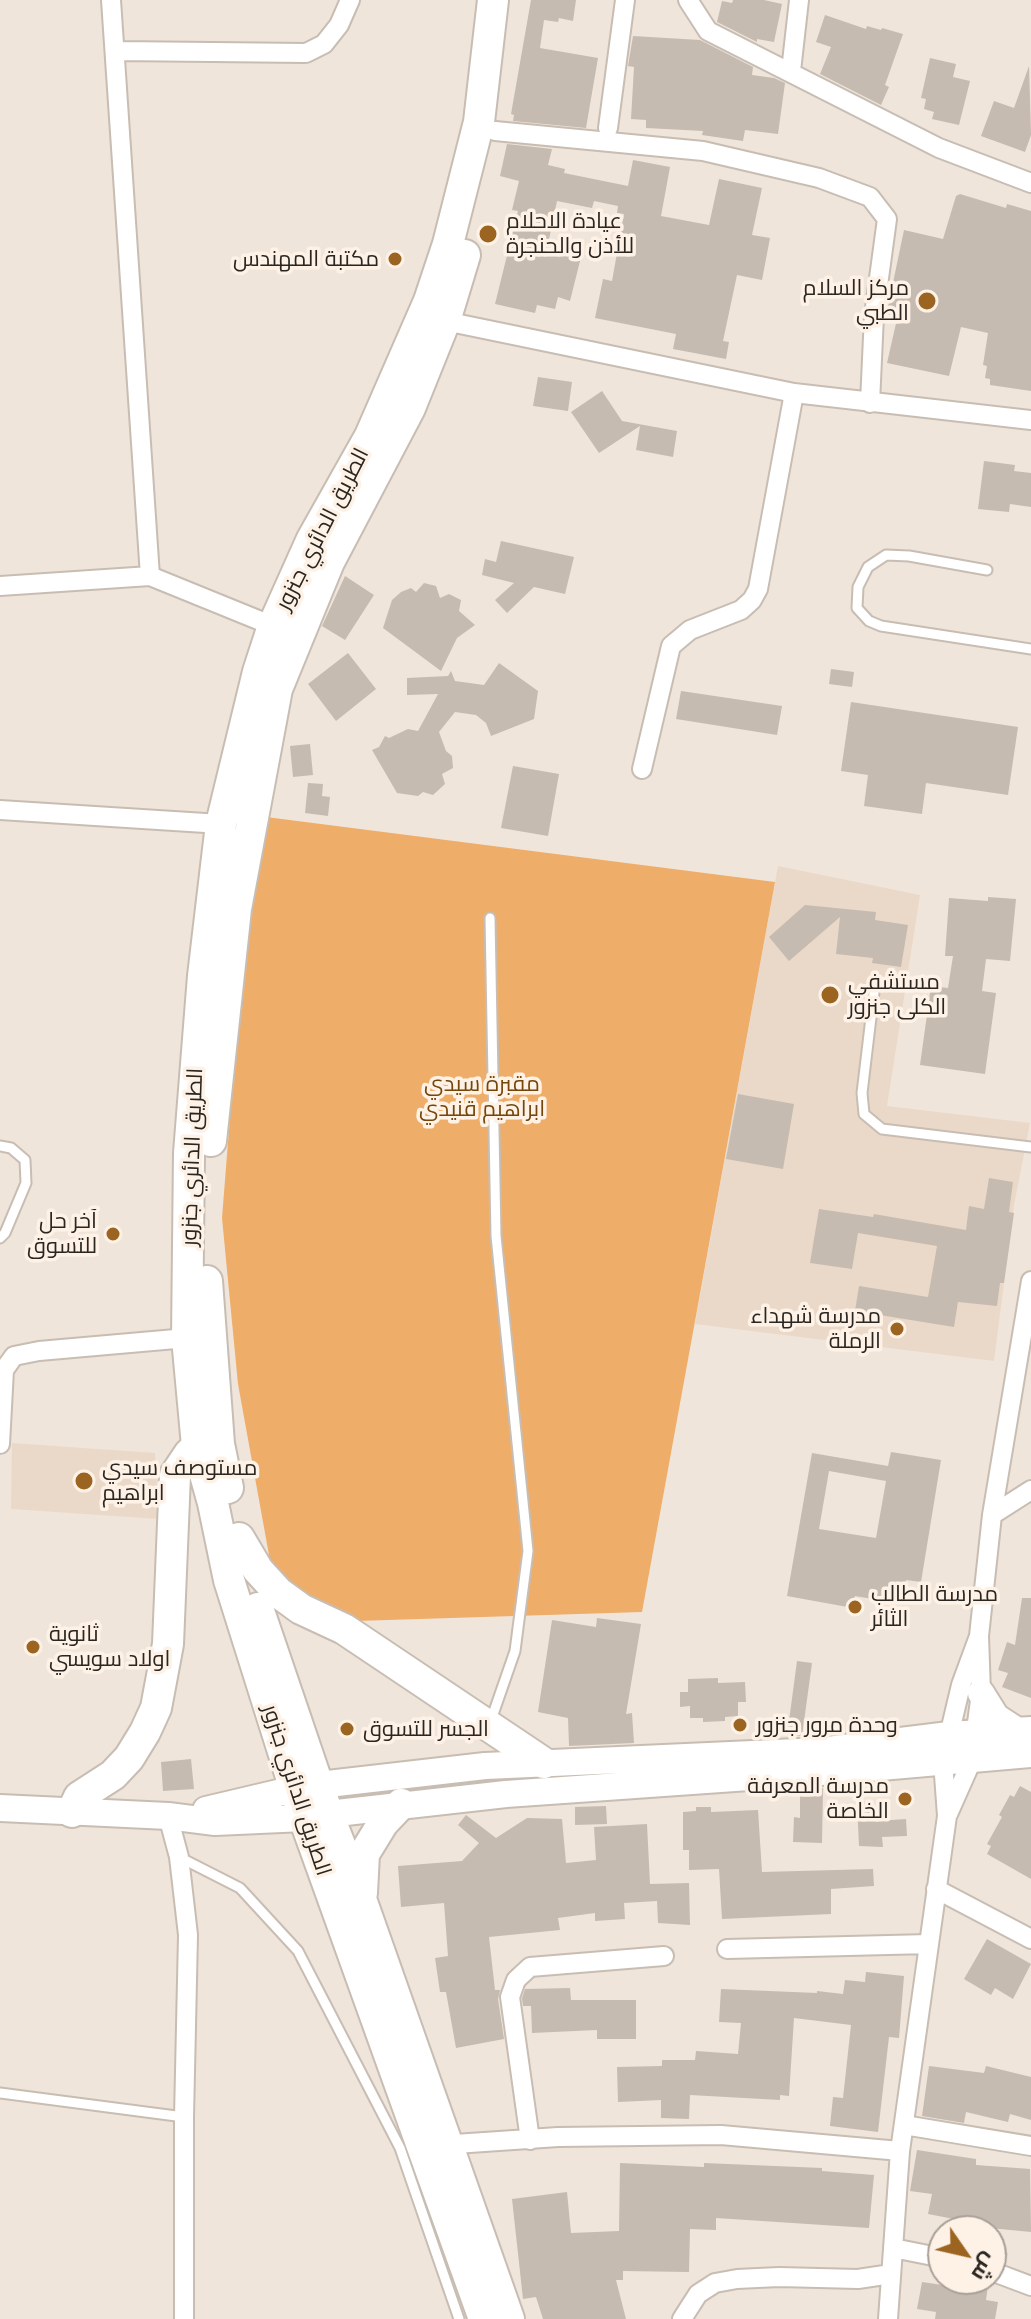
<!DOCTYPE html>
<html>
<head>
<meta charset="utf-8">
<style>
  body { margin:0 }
  #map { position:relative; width:1031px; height:2319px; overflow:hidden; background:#f0e5da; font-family:Lato,Cairo,sans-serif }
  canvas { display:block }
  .north { position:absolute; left:927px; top:2215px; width:80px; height:80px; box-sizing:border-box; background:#fef2e7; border:2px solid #a9a098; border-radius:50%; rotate:124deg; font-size:22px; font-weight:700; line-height:32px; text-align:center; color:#2a2621 }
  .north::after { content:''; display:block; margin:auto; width:28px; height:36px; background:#9c6421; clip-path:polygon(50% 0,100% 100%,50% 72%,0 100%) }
</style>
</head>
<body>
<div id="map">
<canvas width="1031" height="2319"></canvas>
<div class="north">ش</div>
</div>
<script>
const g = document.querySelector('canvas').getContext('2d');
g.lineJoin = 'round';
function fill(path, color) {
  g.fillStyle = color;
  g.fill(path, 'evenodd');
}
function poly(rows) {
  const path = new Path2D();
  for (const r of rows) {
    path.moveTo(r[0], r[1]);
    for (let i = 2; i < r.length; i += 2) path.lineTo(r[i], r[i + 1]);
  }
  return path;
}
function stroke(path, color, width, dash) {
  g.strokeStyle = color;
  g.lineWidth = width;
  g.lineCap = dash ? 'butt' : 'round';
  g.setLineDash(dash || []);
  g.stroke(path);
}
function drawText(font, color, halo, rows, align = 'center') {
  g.font = font + ' Lato,Cairo,sans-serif';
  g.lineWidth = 7;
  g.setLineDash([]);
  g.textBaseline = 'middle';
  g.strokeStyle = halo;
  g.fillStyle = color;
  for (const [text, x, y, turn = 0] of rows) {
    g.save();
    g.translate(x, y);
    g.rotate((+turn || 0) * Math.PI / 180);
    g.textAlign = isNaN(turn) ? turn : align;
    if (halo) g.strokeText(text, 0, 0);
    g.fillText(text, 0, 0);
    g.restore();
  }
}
const built = poly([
  [778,866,920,895,887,1106,1030,1123,1014,1205,994,1361,695,1324],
  [12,1443,155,1453,159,1519,11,1509]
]);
const green = poly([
  [266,817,775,882,642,1612,292,1623,275,1588,238,1384,222,1218,239,1004]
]);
const building = poly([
  [531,0,576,0,573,21,559,18,558,22,544,20,540,48,598,58,586,128,513,121,514,115,511,114],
  [733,0,764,0,782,4,774,42,757,39,757,42,717,22,722,1,732,3],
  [825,15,866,29,867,26,881,30,882,28,903,34,885,85,889,87,881,105,820,74,831,47,816,42],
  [633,36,700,40,753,67,752,75,774,78,785,83,778,134,745,130,743,141,702,135,703,131,646,128,646,120,631,119,634,67,628,66],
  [930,58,956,64,953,77,970,81,959,125,932,119,934,112,924,109,926,99,921,98],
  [1029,66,1031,135,1025,152,981,136,994,101,1014,108],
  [507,144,552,149,548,165,565,169,564,173,628,186,633,160,670,167,661,216,709,225,719,179,762,188,752,235,770,238,762,280,737,275,723,341,729,342,726,359,673,349,676,334,595,318,603,279,612,281,624,214,617,213,618,206,594,201,592,208,557,201,547,249,581,257,570,301,558,297,555,309,537,305,535,313,495,304,518,211,512,210,519,181,500,176],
  [960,194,1006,208,1007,204,1031,211,1031,391,990,385,990,379,985,378,987,366,983,365,988,333,961,327,949,376,887,363,897,319,886,316,904,230,943,239,956,196],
  [538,377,572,382,568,411,533,406],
  [602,391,622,421,677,431,673,457,636,450,640,426,599,453,571,412],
  [984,461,1015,465,1014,471,1031,473,1031,507,1010,504,1009,512,978,509],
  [501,541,574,557,565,594,534,587,507,613,495,600,514,583,482,575,485,559,496,562],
  [345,576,374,595,345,640,322,626],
  [424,583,436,586,440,598,449,594,461,600,459,611,475,625,457,638,441,671,383,628,392,600,401,592,411,588,416,592],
  [348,653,376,689,336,721,308,684],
  [499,663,538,691,534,719,491,736,486,723,476,715,455,712,439,732,446,751,452,756,453,768,442,774,445,784,433,795,423,792,418,796,397,793,372,750,379,747,385,736,389,738,408,729,418,731,438,694,407,695,407,678,448,676,451,671,455,681,484,685],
  [831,669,854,672,852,687,829,684],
  [681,691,782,706,777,735,676,719],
  [851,702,1018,727,1008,795,926,783,922,814,864,806,868,775,841,771],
  [310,744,313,775,293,777,290,746],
  [513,766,559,774,548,836,501,828],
  [308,783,323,784,322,796,330,797,328,816,305,813],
  [988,897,1016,899,1010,961,986,959,982,991,996,993,985,1074,920,1065,931,986,948,988,953,956,945,956,949,898,988,901],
  [805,905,876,912,875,920,908,925,901,967,872,963,873,958,836,954,840,917,789,961,769,937],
  [738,1094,794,1104,783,1169,726,1159],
  [989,1178,1013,1182,1009,1212,1014,1213,1004,1283,1000,1283,997,1306,958,1302,954,1327,855,1311,859,1286,928,1297,937,1246,858,1233,852,1269,810,1263,819,1209,873,1217,874,1214,966,1230,969,1206,984,1209],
  [891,1452,941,1460,921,1582,906,1580,902,1604,855,1596,853,1608,787,1596,812,1453,888,1466],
  [829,1471,886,1481,876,1538,819,1529],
  [1022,1598,1031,1598,1031,1698,1002,1687,1008,1673,998,1670,1007,1642,1015,1645],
  [597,1618,641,1624,626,1714,632,1713,634,1743,569,1746,568,1718,538,1712,552,1620,596,1627],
  [797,1661,812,1663,802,1736,787,1736],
  [718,1678,718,1683,745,1682,746,1702,738,1702,738,1716,725,1717,725,1721,703,1722,703,1718,690,1718,690,1706,680,1707,680,1692,688,1692,688,1679],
  [191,1759,194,1789,163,1791,161,1762],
  [1020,1786,1031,1792,1031,1879,987,1854,991,1846,987,1844,1002,1817,999,1815,1010,1795,1014,1797],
  [823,1788,822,1843,793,1842,794,1817,800,1818,800,1796,807,1797,807,1789],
  [871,1801,872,1818,878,1818,878,1821,906,1819,907,1836,882,1837,883,1847,859,1846,857,1802],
  [606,1806,607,1824,575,1825,575,1807],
  [696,1807,711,1807,711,1812,758,1810,762,1872,873,1869,874,1886,831,1889,831,1914,722,1919,719,1869,689,1870,689,1850,683,1850,683,1812,696,1811],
  [466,1815,496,1838,527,1818,562,1819,566,1863,596,1860,594,1827,647,1824,650,1884,689,1883,690,1925,658,1923,657,1901,624,1903,625,1919,595,1921,595,1913,558,1918,560,1930,489,1937,495,1990,500,1990,498,1999,504,2039,456,2048,446,1992,440,1992,435,1958,448,1956,444,1903,401,1907,398,1866,462,1861,479,1843,458,1825],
  [987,1939,1031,1964,1013,1999,995,1988,991,1995,964,1979],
  [866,1972,904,1976,899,2038,889,2037,878,2132,830,2126,833,2097,843,2098,851,2025,794,2018,789,2096,780,2095,780,2100,690,2095,689,2119,661,2118,661,2100,618,2102,617,2067,662,2066,662,2060,695,2060,696,2051,738,2054,741,2023,719,2022,721,1989,817,1993,817,1991,843,1994,845,1980,865,1982],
  [570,1988,571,2000,636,2000,636,2039,597,2039,597,2030,532,2033,531,2006,523,2006,522,1998,525,1989],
  [929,2066,984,2073,986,2066,1031,2077,1031,2120,1010,2114,1008,2122,966,2112,964,2123,922,2116],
  [917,2150,976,2159,976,2165,1030,2169,1031,2232,990,2228,990,2226,928,2214,932,2194,910,2191],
  [620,2163,704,2167,704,2163,822,2168,822,2171,874,2175,869,2228,716,2218,716,2230,690,2229,689,2272,623,2271,623,2280,616,2280,626,2319,543,2319,536,2297,523,2299,512,2199,567,2192,571,2233,619,2231],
  [950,2279,988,2286,986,2300,998,2302,995,2319,935,2319,936,2312,917,2309,922,2282,949,2286]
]);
const lane = poly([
  [987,570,909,556,886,555,868,567,858,587,857,608,869,621,881,626,1031,649],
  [875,984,862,1093,864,1114,882,1129,1031,1147],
  [0,1146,11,1148,25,1160,26,1183,5,1233,0,1238],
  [490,1723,515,1651,528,1551,496,1236,490,918],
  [179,1857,240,1888,298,1951,400,2148,459,2319],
  [0,2093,184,2117]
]);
const street = poly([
  [111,0,150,576],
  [688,0,708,31,939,148,1031,183],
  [117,51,306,53,324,44,339,25,350,0],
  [791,71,799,0],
  [608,128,625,0],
  [495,131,703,151,819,178,870,197,887,219,874,315,870,403],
  [445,321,794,393,1031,420],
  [0,586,150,576,273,626],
  [642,769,671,646,690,630,741,610,752,600,758,589,794,393],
  [0,810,221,824],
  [0,1444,4,1370,14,1356,39,1351,187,1338],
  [992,1515,1031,1490],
  [948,1814,972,1760,981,1693,979,1636,992,1515,1031,1281],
  [168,1816,179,1857,188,1935,184,2117,184,2319],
  [936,1889,1031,1939],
  [727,1949,929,1944],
  [904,2125,1031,2146],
  [530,2140,510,1997,516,1980,530,1967,664,1956],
  [440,2145,558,2137,721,2135,900,2151],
  [893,2248,943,2258],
  [991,2271,1031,2286],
  [682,2319,698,2294,715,2283,737,2279,779,2277,858,2279,891,2274],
  [888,2319,900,2151,947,1816,943,1761,961,1685,979,1636]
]);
const secondary = poly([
  [981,1693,996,1717,1019,1732],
  [319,1785,485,1766,820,1751,949,1735,1031,1730],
  [0,1808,168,1816,215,1822,304,1818],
  [206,1810,295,1789],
  [328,1814,506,1794,835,1771,1031,1754]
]);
const primary = poly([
  [211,1141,236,909,277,689,329,562,410,408,445,321,465,255],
  [207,1281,219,1444,228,1488],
  [239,1538,258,1570,279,1593,301,1609,344,1629,544,1763],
  [258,1608,328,1814,361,1899,509,2319],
  [72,1812,79,1797,113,1775,129,1758,145,1732,156,1708,168,1644,175,1475,189,1454,197,1446,211,1445],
  [362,1893,364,1854,383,1823,401,1804],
  [484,2319,304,1818,229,1580,213,1503,197,1446,187,1338,189,1153,203,976,221,824,258,672,273,626,312,539,370,436,429,301,448,244,479,122,493,0]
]);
const markers = [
  [488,234,10,"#9c6421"],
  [395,259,8,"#9c6421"],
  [927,301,10,"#9c6421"],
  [830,995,10,"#9c6421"],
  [113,1234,8,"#9c6421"],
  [897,1329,8,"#9c6421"],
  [84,1481,10,"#9c6421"],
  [855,1607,8,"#9c6421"],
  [33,1647,8,"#9c6421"],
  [740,1725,8,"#9c6421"],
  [347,1729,8,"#9c6421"],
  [905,1799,8,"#9c6421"]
];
const poiNames = [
  ["عيادة الاحلام",506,221],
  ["للأذن والحنجرة",506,246],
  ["مكتبة المهندس",379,259,"right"],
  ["مركز السلام",909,288,"right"],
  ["الطبي",909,313,"right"],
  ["مستشفي",848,982],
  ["الكلى جنزور",848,1007],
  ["آخر حل",97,1221,"right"],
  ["للتسوق",97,1246,"right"],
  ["مدرسة شهداء",881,1316,"right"],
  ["الرملة",881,1341,"right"],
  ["مستوصف سيدي",102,1468],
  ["ابراهيم",102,1493],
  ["مدرسة الطالب",871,1594],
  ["الثائر",871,1619],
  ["ثانوية",49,1634],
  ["اولاد سويسي",49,1659],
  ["وحدة مرور جنزور",756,1725],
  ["الجسر للتسوق",363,1729],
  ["مدرسة المعرفة",889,1786,"right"],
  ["الخاصة",889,1811,"right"]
];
const streetNames = [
  ["الطريق الدائري جنزور",322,529,-63],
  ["الطريق الدائري جنزور",192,1157,-88],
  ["الطريق الدائري جنزور",297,1790,72]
];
const parkNames = [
  ["مقبرة سيدي",482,1084],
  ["ابراهيم قنيدي",482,1109]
];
fill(built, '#ead9c9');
fill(green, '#eead69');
fill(building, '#c6bbb0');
stroke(lane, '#c8bdb3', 13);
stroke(street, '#c8bdb3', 22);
stroke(secondary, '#c8bdb3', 30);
stroke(primary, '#c8bdb3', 34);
stroke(lane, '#fff', 9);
stroke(street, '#fff', 18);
stroke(secondary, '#fff', 26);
stroke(primary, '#fff', 30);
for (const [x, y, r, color] of markers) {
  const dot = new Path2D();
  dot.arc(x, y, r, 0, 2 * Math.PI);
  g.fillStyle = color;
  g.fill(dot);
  stroke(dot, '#fef2e7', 3);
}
drawText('22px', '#2a2621', '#fef2e7', poiNames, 'left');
drawText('22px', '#2a2621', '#fef2e7', streetNames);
drawText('22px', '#74460a', '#fef2e7', parkNames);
</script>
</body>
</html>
